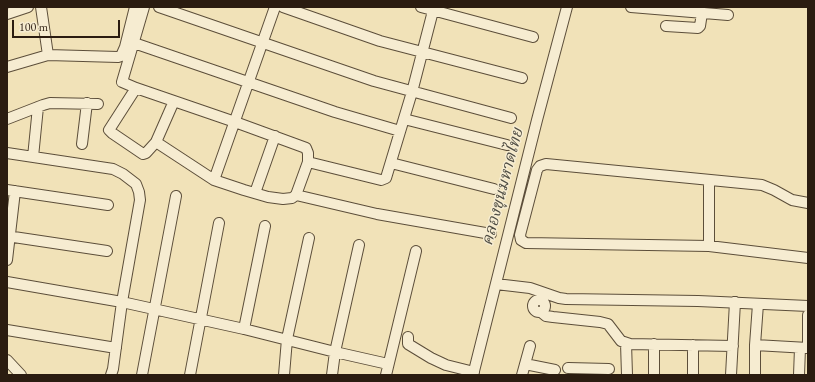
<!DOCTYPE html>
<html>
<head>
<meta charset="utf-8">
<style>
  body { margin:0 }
  #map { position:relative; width:815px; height:382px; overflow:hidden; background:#f1e2b8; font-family:"EB Garamond",serif }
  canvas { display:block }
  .frame { position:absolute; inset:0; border:8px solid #2b1c10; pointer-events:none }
  .scale { position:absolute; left:12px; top:20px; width:108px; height:18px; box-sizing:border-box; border:2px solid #2b1c10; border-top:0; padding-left:5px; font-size:12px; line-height:14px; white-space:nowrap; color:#2b1c10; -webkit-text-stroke:3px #f6ecd1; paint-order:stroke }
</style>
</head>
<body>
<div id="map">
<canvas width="815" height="382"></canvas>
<div class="frame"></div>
<div class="scale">100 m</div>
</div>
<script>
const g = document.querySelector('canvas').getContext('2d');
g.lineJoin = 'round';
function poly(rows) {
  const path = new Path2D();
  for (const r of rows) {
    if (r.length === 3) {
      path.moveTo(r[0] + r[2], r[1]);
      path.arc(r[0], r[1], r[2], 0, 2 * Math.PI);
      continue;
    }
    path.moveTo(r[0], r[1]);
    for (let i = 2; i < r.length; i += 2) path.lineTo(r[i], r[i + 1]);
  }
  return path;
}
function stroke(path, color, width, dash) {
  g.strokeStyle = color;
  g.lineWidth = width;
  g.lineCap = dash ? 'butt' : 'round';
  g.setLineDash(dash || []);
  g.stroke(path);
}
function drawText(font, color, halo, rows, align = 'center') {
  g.font = font + ' "EB Garamond","Noto Serif Thai",serif';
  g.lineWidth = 3;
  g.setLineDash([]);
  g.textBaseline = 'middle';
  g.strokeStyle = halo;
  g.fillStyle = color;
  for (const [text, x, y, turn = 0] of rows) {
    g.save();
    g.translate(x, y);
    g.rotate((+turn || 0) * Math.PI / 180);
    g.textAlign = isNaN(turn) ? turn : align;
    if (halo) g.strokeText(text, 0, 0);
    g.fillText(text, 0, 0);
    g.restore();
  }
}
const minor = poly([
  [41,7,48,55],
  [144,7,122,82,136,88,235,122,306,148,308,153,308,162,296,195,292,198,283,199,268,197,244,190,214,180,156,142],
  [159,7,374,81,511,118],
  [283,7,380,41,522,78],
  [421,7,533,37],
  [631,7,728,15],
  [7,14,28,7],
  [666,26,698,28,700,26,702,13],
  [134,43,335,112,400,131],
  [7,67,48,55,118,57,121,56,125,47,135,7],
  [136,88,109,130,112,133,143,154,146,153,156,142,174,101],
  [7,119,43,105,50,103,98,104],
  [404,119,507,145],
  [82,144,87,103],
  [7,153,113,169,123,174,136,184,139,192,140,200,122,302,113,369,111,375],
  [33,157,38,107],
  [308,162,381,180,386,178,412,92,434,7],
  [391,163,494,189],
  [214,180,275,7],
  [7,190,108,205],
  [255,193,275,136],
  [296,195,377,214,491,234],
  [808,203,792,200,774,190,762,185,546,164,540,166,537,170,520,235,521,240,526,243,709,246,808,258],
  [7,236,107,251],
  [709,246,709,180],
  [7,260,15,191],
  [7,282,122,302,244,329,335,352,388,364],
  [496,284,530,288,559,298,566,299,698,301,808,306],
  [539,306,6],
  [541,312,546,316,553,317,600,322,608,324,621,341,630,344,733,346],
  [244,329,265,226],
  [7,330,116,348],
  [408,337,408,344,431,358,446,365,474,372],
  [626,343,627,375],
  [654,344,654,375],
  [693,345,693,375],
  [755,345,808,348],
  [808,348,808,315],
  [7,360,21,375],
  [525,364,555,370],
  [568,368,609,369],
  [142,375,176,196],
  [190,375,219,223],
  [284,375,287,339,309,238],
  [332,375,335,352,359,245],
  [386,375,416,251],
  [473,375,537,120,567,7],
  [522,375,530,346],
  [731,375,735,302],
  [755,375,755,345,758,304],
  [799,375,800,348]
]);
const waterNames = [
  ["คลองขุนมหาดไทย",503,187,-75]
];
stroke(minor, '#5c4e3a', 12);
stroke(minor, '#f6ecd1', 10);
drawText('italic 16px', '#4e4c43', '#f6ecd1', waterNames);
</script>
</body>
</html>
